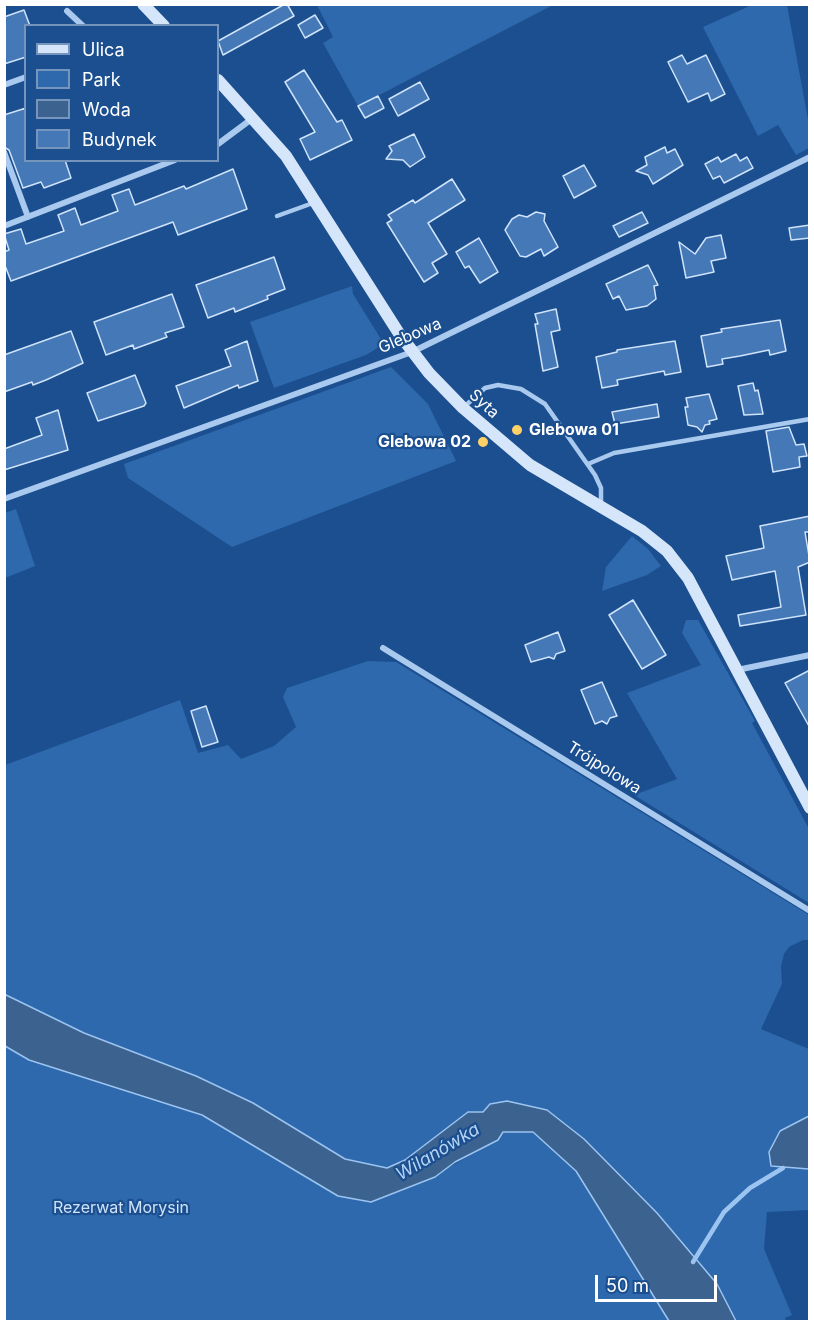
<!DOCTYPE html>
<html>
<head>
<meta charset="utf-8">
<style>
  body { margin:0 }
  #map { position:relative; width:814px; height:1326px; overflow:hidden; background:#1b4f8f; font-family:Inter,sans-serif }
  canvas { display:block }
  .frame { position:absolute; inset:0; border:6px solid #fff; pointer-events:none }
  .legend { position:absolute; left:24px; top:24px; width:195px; height:138px; box-sizing:border-box; background:#1b4f8f; border:2px solid #7695bc; margin:0; padding:8px 10px; list-style:none; font-size:18px; color:#fff }
  .legend li { display:flex; align-items:center; gap:12px; height:30px }
  .legend b { width:30px; border:2px solid #7695bc }
  .scale { position:absolute; left:595px; top:1275px; width:122px; height:27px; box-sizing:border-box; border:3px solid #fff; border-top:0; padding-left:8px; font-size:18px; line-height:21px; white-space:nowrap; color:#fff; -webkit-text-stroke:4px #1b4f8f; paint-order:stroke }
</style>
</head>
<body>
<div id="map">
<canvas width="814" height="1326"></canvas>
<div class="frame"></div>
<ul class="legend">
<li><b style="height:8px;background:#d6e6fa"></b>Ulica</li>
<li><b style="height:16px;background:#2e69ad"></b>Park</li>
<li><b style="height:16px;background:#3c6290"></b>Woda</li>
<li><b style="height:16px;background:#4478b7"></b>Budynek</li>
</ul>
<div class="scale">50 m</div>
</div>
<script>
const g = document.querySelector('canvas').getContext('2d');
g.lineJoin = 'round';
function fill(path, color) {
  g.fillStyle = color;
  g.fill(path, 'evenodd');
}
function poly(rows) {
  const path = new Path2D();
  for (const r of rows) {
    path.moveTo(r[0], r[1]);
    for (let i = 2; i < r.length; i += 2) path.lineTo(r[i], r[i + 1]);
  }
  return path;
}
function stroke(path, color, width, dash) {
  g.strokeStyle = color;
  g.lineWidth = width;
  g.lineCap = dash ? 'butt' : 'round';
  g.setLineDash(dash || []);
  g.stroke(path);
}
function drawText(font, color, halo, rows, align = 'center') {
  g.font = font + ' Inter,sans-serif';
  g.lineWidth = 4.5;
  g.setLineDash([]);
  g.textBaseline = 'middle';
  g.strokeStyle = halo;
  g.fillStyle = color;
  for (const [text, x, y, turn = 0] of rows) {
    g.save();
    g.translate(x, y);
    g.rotate((+turn || 0) * Math.PI / 180);
    g.textAlign = isNaN(turn) ? turn : align;
    if (halo) g.strokeText(text, 0, 0);
    g.fillText(text, 0, 0);
    g.restore();
  }
}
const green = poly([
  [754,4,787,5,809,125,809,148,796,155,778,125,758,136,703,27],
  [317,5,553,5,358,106,323,43,333,37],
  [352,286,353,294,384,344,366,355,274,388,250,322],
  [391,367,428,404,456,461,232,547,128,478,124,464],
  [16,509,35,566,5,578,5,513],
  [632,536,648,549,661,566,647,575,602,591,606,567],
  [686,620,698,620,755,721,752,723,809,829,809,903,634,795,677,779,627,693,701,665,682,633],
  [368,661,396,662,809,915,809,940,803,940,789,947,784,954,781,966,782,984,761,1029,809,1049,809,1116,792,1125,772,1166,809,1169,809,1210,767,1212,764,1249,792,1315,785,1318,786,1321,736,1321,717,1284,657,1213,584,1139,547,1110,468,1112,405,1160,387,1168,345,1159,253,1103,196,1076,84,1033,5,994,5,765,180,700,198,753,228,745,241,759,274,746,296,727,283,697,287,688],
  [4,1046,29,1060,178,1105,210,1120,407,1186,424,1181,480,1150,503,1132,533,1132,541,1136,578,1173,634,1260,669,1321,5,1321]
]);
const water = poly([
  [4,994,84,1033,196,1076,253,1103,345,1159,387,1168,405,1160,468,1112,483,1112,490,1104,507,1101,547,1110,584,1139,657,1213,717,1284,736,1321,669,1321,576,1171,533,1132,503,1132,498,1140,455,1162,435,1177,371,1202,338,1196,202,1115,29,1060,5,1046,4,994],
  [809,1116,809,1169,771,1166,769,1152,780,1131,809,1116]
]);
const stream = poly([
  [693,1262,724,1212,750,1188,783,1168]
]);
const building = poly([
  [285,4,287,4,294,16,223,55,218,41,285,4],
  [24,10,30,26,26,26,26,57,4,64,4,17,24,10],
  [315,15,323,28,305,38,298,25,315,15],
  [682,55,687,64,706,55,725,94,711,101,708,93,688,102,668,62,682,55],
  [304,70,337,122,342,120,352,140,310,160,300,139,315,132,285,82,304,70],
  [420,82,429,99,398,116,389,99,420,82],
  [378,96,384,108,365,118,358,106,378,96],
  [26,108,26,160,65,160,71,178,44,188,41,182,23,188,9,150,4,147,4,115,26,108],
  [414,134,425,157,410,167,403,160,386,159,392,151,389,146,414,134],
  [665,147,667,153,675,149,683,165,653,184,648,175,636,171,647,165,645,157,665,147],
  [736,154,740,161,747,157,753,168,724,183,720,176,713,179,705,164,718,157,721,162,736,154],
  [584,165,596,186,574,198,563,176,584,165],
  [233,169,247,209,178,235,173,222,11,281,4,263,4,252,9,250,4,234,21,229,26,244,64,231,58,215,75,208,81,225,118,211,112,195,129,189,135,205,184,186,186,189,233,169],
  [452,179,465,200,428,223,447,254,432,263,438,273,424,282,387,223,392,220,388,215,413,200,415,203,452,179],
  [536,212,545,214,544,221,558,247,544,256,541,249,526,257,520,256,505,230,512,219,519,215,527,217,536,212],
  [642,212,648,223,619,237,613,226,642,212],
  [810,225,810,238,791,240,789,228,810,225],
  [721,235,726,258,711,261,714,272,686,278,679,242,695,254,706,238,721,235],
  [479,238,498,272,480,283,469,266,465,268,456,252,479,238],
  [274,257,285,289,267,296,268,299,235,312,234,308,208,318,196,285,274,257],
  [648,265,658,285,654,286,656,299,647,306,626,310,619,296,613,299,606,284,648,265],
  [172,294,184,327,165,333,167,337,134,349,133,345,106,355,94,322,172,294],
  [556,309,560,330,551,332,558,367,543,371,535,324,538,324,535,314,556,309],
  [780,320,786,351,770,355,769,350,740,356,722,359,723,364,707,367,701,336,722,332,721,329,780,320],
  [71,331,83,363,46,380,33,385,32,382,4,392,4,355,71,331],
  [247,341,258,381,239,388,238,385,184,408,176,386,231,366,225,350,247,341],
  [675,341,681,372,665,375,664,371,617,380,618,385,602,388,596,357,617,352,617,350,675,341],
  [135,375,146,403,144,406,98,421,87,393,135,375],
  [753,383,755,391,758,390,763,414,744,415,738,386,753,383],
  [709,394,717,419,709,421,710,424,705,425,702,432,697,427,688,425,685,407,688,407,686,398,709,394],
  [657,404,659,417,615,424,612,412,657,404],
  [58,410,68,450,4,470,4,449,42,435,36,418,58,410],
  [789,427,796,445,804,444,807,456,799,457,800,467,773,472,766,431,789,427],
  [810,516,810,532,805,532,810,562,798,567,806,615,740,626,738,615,781,607,775,571,732,580,726,556,764,548,760,526,810,516],
  [633,600,666,655,642,669,609,615,633,600],
  [558,632,565,651,556,654,554,659,549,657,531,662,525,645,558,632],
  [810,670,810,728,785,683,810,670],
  [602,682,617,716,610,718,607,724,602,721,595,724,581,690,602,682],
  [206,706,218,742,202,747,191,711,206,706]
]);
const lane = poly([
  [277,216,313,203],
  [464,407,485,388,498,385,521,389,545,404,595,475,601,488,601,504],
  [588,464,614,453,810,419]
]);
const street = poly([
  [67,11,83,26],
  [4,85,26,77],
  [218,144,253,118],
  [4,152,28,217],
  [4,226,175,160],
  [4,499,412,352,810,157],
  [383,648,810,911],
  [737,670,810,655]
]);
const secondary = poly([
  [143,4,164,26],
  [218,80,286,156,400,335,429,373,463,408,530,465,642,531,667,551,688,578,810,808]
]);
const markers = [
  [517,430,6,"#ffd166"],
  [483,442,6,"#ffd166"]
];
const streetNames = [
  ["Glebowa",410,336,-23],
  ["Syta",484,404,43],
  ["Trójpolowa",604,768,32]
];
const poiNames = [
  ["Glebowa 01",529,430],
  ["Glebowa 02",471,442,"right"]
];
const parkNames = [
  ["Rezerwat Morysin",121,1208]
];
const waterNames = [
  ["Wilanówka",438,1152,-31]
];
fill(green, '#2e69ad');
fill(water, '#3c6290');
stroke(water, '#9cc4f0', 1.5);
stroke(stream, '#9cc4f0', 4.5);
fill(building, '#4478b7');
stroke(building, '#cfe3fa', 1.5);
stroke(lane, '#a9c9ee', 4.5);
stroke(street, '#a9c9ee', 6);
stroke(secondary, '#d6e6fa', 12);
for (const [x, y, r, color] of markers) {
  const dot = new Path2D();
  dot.arc(x, y, r, 0, 2 * Math.PI);
  g.fillStyle = color;
  g.fill(dot);
  stroke(dot, '#1b4f8f', 2);
}
drawText('16px', '#fff', '#1b4f8f', streetNames);
drawText('bold 16px', '#fff', '#1b4f8f', poiNames, 'left');
drawText('16px', '#cfe3fa', '#1b4f8f', parkNames);
drawText('italic 18px', '#b5d3f5', '#1b4f8f', waterNames);
</script>
</body>
</html>
